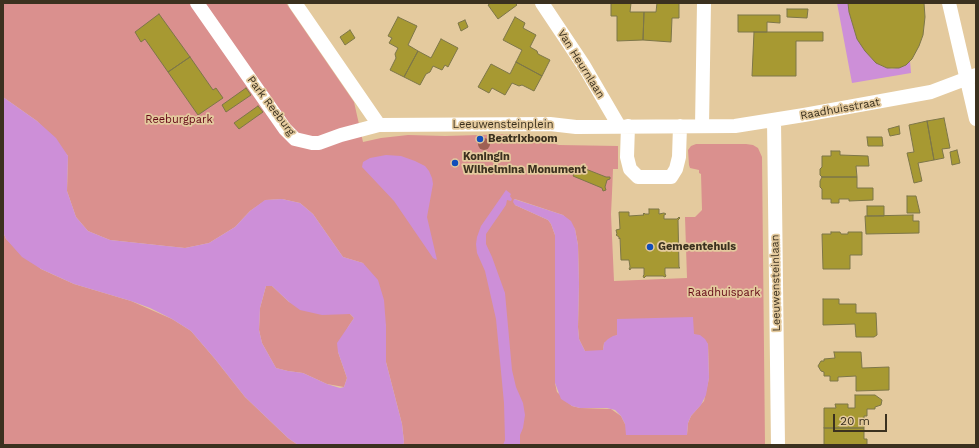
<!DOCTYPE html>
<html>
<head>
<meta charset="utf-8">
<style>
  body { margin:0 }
  #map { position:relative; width:979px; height:448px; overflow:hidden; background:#e4ca9e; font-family:"Work Sans",sans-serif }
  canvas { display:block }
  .frame { position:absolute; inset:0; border:4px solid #3b311f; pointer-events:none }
  .scale { position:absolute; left:833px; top:414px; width:54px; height:18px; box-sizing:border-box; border:2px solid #3b311f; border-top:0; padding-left:5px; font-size:12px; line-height:14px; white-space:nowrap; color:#3b311f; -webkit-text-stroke:3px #e4ca9e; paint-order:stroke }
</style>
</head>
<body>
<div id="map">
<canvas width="979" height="448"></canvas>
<div class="frame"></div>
<div class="scale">20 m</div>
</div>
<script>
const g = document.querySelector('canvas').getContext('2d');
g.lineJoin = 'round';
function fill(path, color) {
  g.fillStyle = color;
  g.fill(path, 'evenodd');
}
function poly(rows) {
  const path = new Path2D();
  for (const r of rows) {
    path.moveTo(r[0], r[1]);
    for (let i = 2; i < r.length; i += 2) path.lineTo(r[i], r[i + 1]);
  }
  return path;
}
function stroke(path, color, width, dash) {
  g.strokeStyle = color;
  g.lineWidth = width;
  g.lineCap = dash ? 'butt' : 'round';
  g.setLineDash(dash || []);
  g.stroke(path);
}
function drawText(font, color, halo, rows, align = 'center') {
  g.font = font + ' "Work Sans",sans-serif';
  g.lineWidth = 3.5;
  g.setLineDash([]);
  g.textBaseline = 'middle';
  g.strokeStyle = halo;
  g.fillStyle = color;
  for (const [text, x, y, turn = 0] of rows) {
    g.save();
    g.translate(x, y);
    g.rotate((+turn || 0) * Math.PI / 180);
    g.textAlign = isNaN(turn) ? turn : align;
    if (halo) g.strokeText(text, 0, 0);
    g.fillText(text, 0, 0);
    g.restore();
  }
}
const green = poly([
  [3,3,286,3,354,102,363,142,381,138,408,135,445,136,513,134,524,135,559,145,618,146,618,169,613,169,612,193,611,214,614,281,687,278,685,217,695,217,702,210,701,174,699,173,699,170,690,168,689,165,688,150,691,146,696,144,746,144,753,145,758,148,762,157,765,445,403,445,404,442,402,424,386,362,386,326,363,263,343,257,313,214,300,203,282,199,266,200,250,211,235,227,209,243,185,248,110,240,88,231,76,217,67,191,68,156,37,121,3,97],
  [514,199,518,200,563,215,575,229,578,245,579,284,578,327,579,339,585,351,603,351,604,343,617,335,618,319,694,334,708,344,709,378,704,401,691,416,688,423,687,435,625,424,621,416,611,409,580,408,572,406,557,392,555,383,555,235,551,224,548,220,515,205],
  [3,232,6,239,41,269,54,275,74,284,131,301,172,319,191,331,215,359,245,397,288,438,298,445,3,445],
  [266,286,272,286,289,302,339,314,350,314,354,318,348,327,338,352,347,378,344,387,327,384,303,373,288,371,276,368,262,343,259,330,260,308]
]);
const water = poly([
  [837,3,848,3,849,12,857,39,871,58,881,66,892,69,905,66,910,61,911,73,852,83],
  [3,97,37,121,56,138,68,156,67,191,76,217,88,231,110,240,185,248,209,243,235,227,250,211,265,200,282,199,300,203,313,214,343,257,363,263,378,280,384,300,386,326,386,362,402,424,404,442,403,445,298,445,288,438,245,397,215,359,191,331,172,319,150,308,131,301,74,284,41,269,22,257,6,239,3,232],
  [266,286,272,286,289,302,300,310,322,315,350,314,354,318,337,343,338,352,347,378,344,387,340,388,327,384,303,373,288,371,276,368,262,343,259,330,260,308],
  [386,155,401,156,415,161,425,166,429,171,432,178,433,184,427,217,437,260,433,258,394,201,362,167,363,162,370,158],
  [506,190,511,194,510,196,512,199,511,201,507,200,506,205,486,234,486,244,492,257,505,293,512,370,516,387,523,403,525,415,523,428,520,435,520,445,503,445,505,440,504,403,496,319,485,271,477,253,476,244,477,237,481,226],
  [514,199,563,215,571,221,575,229,578,245,579,284,578,327,579,339,585,351,603,350,604,343,608,339,613,336,617,335,617,319,693,317,694,334,700,335,705,339,708,344,709,378,706,395,701,405,691,416,688,423,687,435,626,435,625,424,621,416,615,410,607,408,580,408,572,406,561,399,555,383,555,235,551,224,548,220,515,205,513,202]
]);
const building = poly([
  [491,3,515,3,517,5,498,19,488,5,491,3],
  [611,3,631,3,630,12,644,12,643,40,617,41,617,16,611,16,611,3],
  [657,3,679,3,679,18,672,18,671,42,643,40,644,12,656,12,657,3],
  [848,3,924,3,925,17,923,35,919,46,912,59,906,65,899,68,887,68,876,63,865,51,857,39,849,12,848,3],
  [787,9,808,9,807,18,787,17,787,9],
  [159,14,190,57,168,72,145,39,141,42,135,32,159,14],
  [738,15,780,15,780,23,767,22,767,32,738,32,738,15],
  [398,17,417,26,408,45,418,51,404,77,390,70,396,58,395,54,398,48,389,43,392,38,388,36,398,17],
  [515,17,525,23,523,28,536,35,530,47,537,51,538,54,550,60,542,76,516,62,522,50,503,40,515,17],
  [465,20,468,27,461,31,458,23,465,20],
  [350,30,355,38,345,45,340,37,350,30],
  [754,32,823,32,823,41,796,41,796,76,752,76,754,32],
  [441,39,458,48,448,67,445,65,442,70,433,66,430,72,426,74,420,85,404,77,418,51,431,58,441,39],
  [190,57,213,90,216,88,223,98,198,115,168,72,190,57],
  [516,62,542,76,534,91,522,85,519,86,512,83,505,95,492,88,489,93,478,87,491,64,510,74,516,62],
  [246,88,251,95,226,112,222,105,246,88],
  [258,106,263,112,239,129,234,123,258,106],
  [944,118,950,148,942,149,944,158,934,160,927,121,944,118],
  [927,121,934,160,918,163,922,181,914,183,907,153,914,152,909,125,927,121],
  [899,126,900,134,890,136,888,129,899,126],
  [867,137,882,137,883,146,868,146,867,137],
  [957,150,960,163,952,165,950,152,957,150],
  [831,151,840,151,840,155,868,156,869,166,856,166,857,177,822,177,820,175,820,169,822,167,822,156,831,156,831,151],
  [578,166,606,177,610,177,610,179,607,180,605,187,606,190,603,191,602,188,573,176,578,166],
  [822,177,857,177,857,188,873,188,873,200,849,201,849,199,839,199,839,203,831,203,831,199,822,199,822,189,820,187,820,181,822,177],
  [907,196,916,196,920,213,907,213,907,196],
  [867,206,884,206,884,216,867,216,867,206],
  [649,209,659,209,659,214,664,213,666,214,664,215,664,219,677,219,679,217,680,218,678,220,679,267,680,268,665,268,665,274,666,276,665,277,663,276,646,276,644,278,643,276,644,275,644,268,631,268,630,270,629,269,630,267,629,260,621,260,620,238,619,239,619,237,616,235,617,234,616,230,620,229,619,212,629,212,629,216,644,215,643,214,644,213,645,214,649,214,649,209],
  [913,215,913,221,919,221,919,233,866,234,865,216,913,215],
  [831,232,840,232,841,234,848,234,848,232,862,232,862,255,850,255,850,269,823,269,822,234,831,234,831,232],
  [823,299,839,299,839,304,856,304,856,313,876,313,877,335,874,337,856,337,855,324,823,325,823,299],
  [834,352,861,352,862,368,889,367,889,390,856,391,856,376,838,377,838,381,830,381,830,376,824,376,824,372,821,371,818,366,821,361,824,361,824,359,835,358,834,352],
  [855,395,875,395,882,400,881,405,875,407,875,409,867,409,867,416,864,416,864,428,824,428,824,408,836,408,835,404,848,404,848,408,855,408,855,395],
  [824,428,864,428,864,439,867,439,867,445,824,445,824,428]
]);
const minor = poly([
  [197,3,285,129,295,139,312,143,319,143,341,135,379,125,550,124,576,127,735,126,804,115,931,92,976,75],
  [295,3,379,125],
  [542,3,584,66,619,126],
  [949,3,976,119],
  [774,120,778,445],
  [628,126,627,157,630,169,638,177,671,177,676,169,679,157,680,126],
  [702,126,704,3]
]);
const trees = [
  [484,144]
];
const markers = [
  [480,139,4,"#124eba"],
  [455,163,4,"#124eba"],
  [650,247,4,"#124eba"]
];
const streetNames = [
  ["Van Heurnlaan",581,64,58],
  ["Park Reeburg",271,106,53],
  ["Raadhuisstraat",840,109,-10],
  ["Leeuwensteinplein",503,125],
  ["Leeuwensteinlaan",776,283,-91]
];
const parkNames = [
  ["Reeburgpark",179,120],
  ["Raadhuispark",724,293]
];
const poiNames = [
  ["Beatrixboom",488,139],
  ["Koningin",463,157],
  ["Wilhelmina Monument",463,170],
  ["Gemeentehuis",658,247]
];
fill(green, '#da908e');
fill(water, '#cd8fd8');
fill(building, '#a79932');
stroke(building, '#7d7649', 1);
stroke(minor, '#fff', 14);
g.fillStyle = '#9e6054';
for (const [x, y] of trees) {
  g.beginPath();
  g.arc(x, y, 6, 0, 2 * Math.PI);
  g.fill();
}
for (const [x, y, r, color] of markers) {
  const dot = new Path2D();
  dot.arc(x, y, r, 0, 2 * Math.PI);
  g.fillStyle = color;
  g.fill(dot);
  stroke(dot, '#e4ca9e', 1.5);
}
drawText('11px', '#3b311f', '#e4ca9e', streetNames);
drawText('11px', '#640a17', '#e4ca9e', parkNames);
drawText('bold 11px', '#3b311f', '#e4ca9e', poiNames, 'left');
</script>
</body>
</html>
